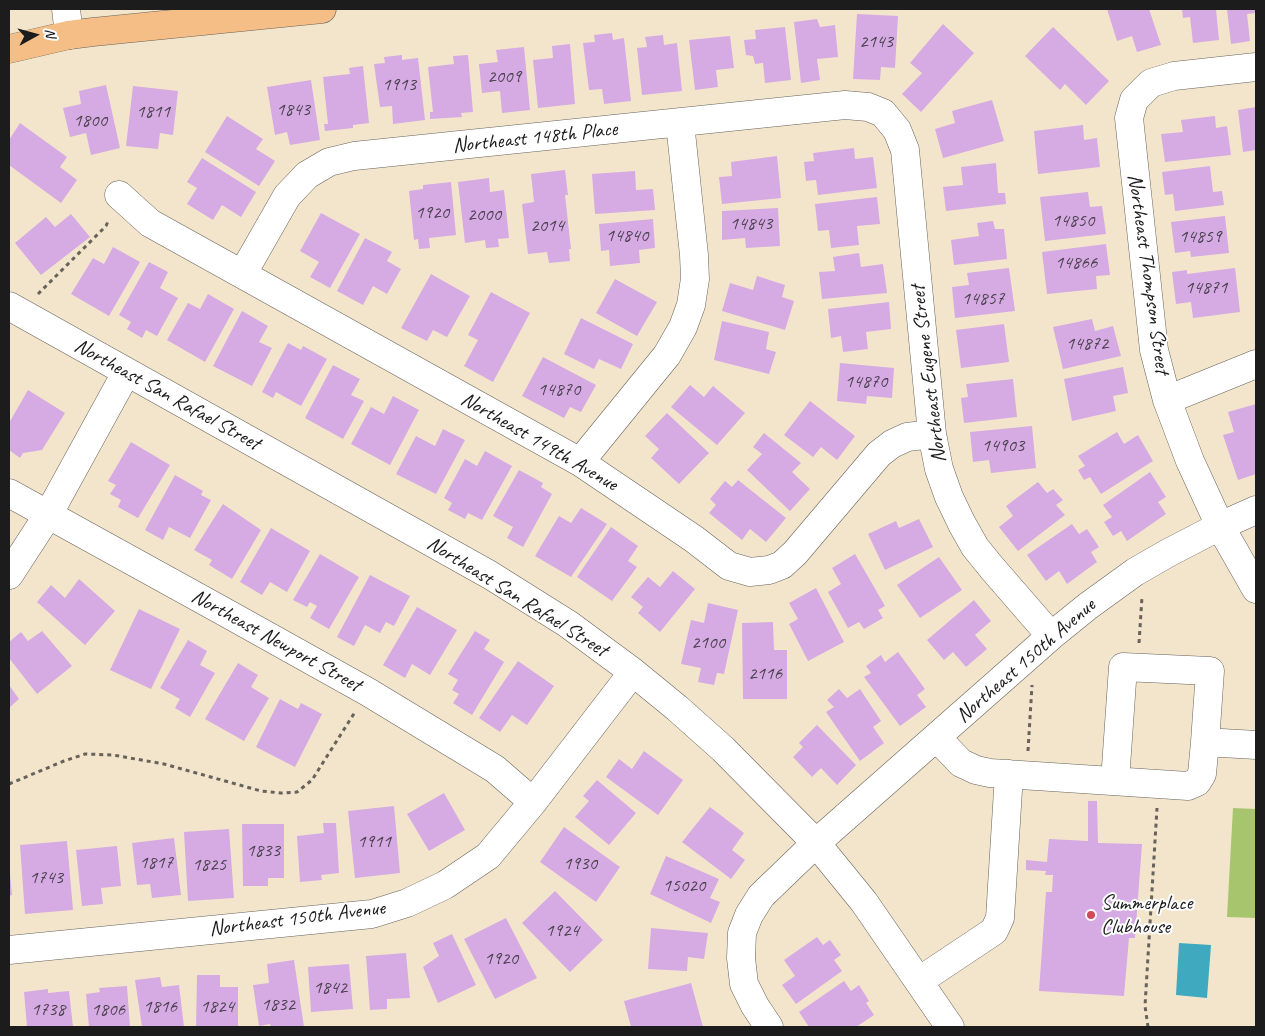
<!DOCTYPE html>
<html>
<head>
<meta charset="utf-8">
<style>
  body { margin:0 }
  #map { position:relative; width:1265px; height:1036px; overflow:hidden; background:#f3e5cc; font-family:Caveat,sans-serif }
  canvas { display:block }
  .frame { position:absolute; inset:0; border:10px solid #1c1c1c; pointer-events:none }
  .north { position:absolute; left:10px; top:10px; width:50px; height:50px; -webkit-text-stroke:4px #fff; paint-order:stroke; rotate:83deg; font-size:14px; font-weight:700; line-height:20px; text-align:center; color:#1c1c1c }
  .north::after { content:''; display:block; margin:auto; width:18px; height:22px; background:#1c1c1c; clip-path:polygon(50% 0,100% 100%,50% 72%,0 100%) }
</style>
</head>
<body>
<div id="map">
<canvas width="1265" height="1036"></canvas>
<div class="frame"></div>
<div class="north">N</div>
</div>
<script>
const g = document.querySelector('canvas').getContext('2d');
g.lineJoin = 'round';
function fill(path, color) {
  g.fillStyle = color;
  g.fill(path, 'evenodd');
}
function poly(rows) {
  const path = new Path2D();
  for (const r of rows) {
    path.moveTo(r[0], r[1]);
    for (let i = 2; i < r.length; i += 2) path.lineTo(r[i], r[i + 1]);
  }
  return path;
}
function stroke(path, color, width, dash) {
  g.strokeStyle = color;
  g.lineWidth = width;
  g.lineCap = dash ? 'butt' : 'round';
  g.setLineDash(dash || []);
  g.stroke(path);
}
function drawText(font, color, halo, rows, align = 'center') {
  g.font = font + ' Caveat,sans-serif';
  g.lineWidth = 4;
  g.setLineDash([]);
  g.textBaseline = 'middle';
  g.strokeStyle = halo;
  g.fillStyle = color;
  for (const [text, x, y, turn = 0] of rows) {
    g.save();
    g.translate(x, y);
    g.rotate((+turn || 0) * Math.PI / 180);
    g.textAlign = isNaN(turn) ? turn : align;
    if (halo) g.strokeText(text, 0, 0);
    g.fillText(text, 0, 0);
    g.restore();
  }
}
const green = poly([
  [1233,808,1256,809,1256,918,1227,917]
]);
const water = poly([
  [1179,943,1211,945,1207,998,1176,995]
]);
const building = poly([
  [1107,9,1149,9,1161,45,1137,52,1132,36,1117,41],
  [1182,9,1216,9,1219,40,1193,43,1190,17,1183,18],
  [1227,9,1256,9,1256,13,1247,14,1250,41,1231,44],
  [857,14,898,16,895,68,881,67,880,80,853,79],
  [817,19,820,27,835,25,838,57,817,59,820,80,801,83,794,22],
  [943,24,974,53,921,112,902,94,922,73,910,63],
  [785,27,791,80,765,83,763,63,755,64,753,56,746,55,744,40,756,39,755,30],
  [1053,27,1109,81,1086,105,1065,84,1060,90,1025,56],
  [612,33,613,40,624,38,631,101,604,104,602,89,589,90,583,43,595,42,594,35],
  [663,35,664,45,677,43,682,91,642,95,637,48,647,47,645,37],
  [730,36,734,68,716,70,718,87,695,90,689,40],
  [570,44,575,104,538,108,533,60,553,58,552,46],
  [524,47,530,110,502,113,500,91,482,93,479,64,498,62,496,50],
  [402,55,402,60,418,58,425,120,393,124,392,106,380,107,374,64,385,63,384,57],
  [468,55,473,112,461,113,462,117,430,119,430,112,433,112,428,67,454,64,453,56],
  [363,66,369,123,353,125,353,128,325,131,324,124,328,124,323,77,350,74,349,68],
  [311,80,320,140,290,145,287,132,275,135,267,87],
  [106,85,120,148,91,155,86,133,70,137,63,108,81,104,79,91],
  [133,86,178,91,173,135,160,133,158,149,126,146],
  [992,100,1004,141,943,158,935,129,955,123,952,111],
  [1256,107,1256,150,1243,152,1238,110],
  [227,116,263,139,256,149,275,161,259,186,205,152],
  [1215,116,1216,128,1227,126,1231,155,1165,162,1161,134,1183,132,1181,120],
  [20,123,67,157,60,167,77,180,61,203,9,165,9,140],
  [1083,125,1084,140,1097,138,1100,167,1038,174,1034,131],
  [854,148,855,159,873,157,877,188,818,195,816,180,806,181,804,162,814,161,813,153],
  [777,156,781,198,722,204,719,177,732,176,731,162],
  [202,158,256,192,241,217,222,205,213,220,187,204,197,188,187,182],
  [996,163,998,193,1005,193,1006,204,946,211,943,187,963,185,961,167],
  [1210,166,1213,192,1222,191,1224,205,1175,211,1173,194,1165,195,1162,172],
  [565,170,568,195,565,195,571,249,569,249,570,261,549,263,547,252,528,254,522,204,534,202,531,174],
  [635,171,636,190,653,189,655,210,595,214,592,174],
  [489,178,490,192,504,190,509,238,498,239,499,247,486,248,485,240,465,243,458,182],
  [451,182,456,235,429,238,430,248,419,249,418,239,414,240,409,191,423,189,423,185],
  [1088,192,1090,207,1102,206,1106,234,1045,241,1040,197],
  [877,197,880,224,857,226,859,245,831,248,829,230,818,231,815,204],
  [778,208,780,246,746,248,745,238,722,240,722,211],
  [321,213,360,234,330,288,310,277,319,262,300,251],
  [71,214,90,237,41,275,15,243,46,217,55,227],
  [1225,216,1229,253,1191,257,1190,251,1175,253,1171,222],
  [653,219,655,248,639,250,640,263,610,266,609,250,601,251,599,224],
  [993,221,995,229,1004,229,1007,259,954,265,951,240,979,236,977,223],
  [365,238,392,252,387,261,401,269,387,294,373,286,363,305,337,291],
  [1106,244,1110,275,1096,276,1097,289,1047,294,1042,252],
  [113,247,140,262,109,316,71,294,93,258,104,264],
  [859,253,861,267,883,264,887,293,822,299,819,272,835,271,833,257],
  [149,262,168,272,160,288,178,298,157,336,146,330,142,338,127,329,131,322,119,315],
  [1009,268,1015,311,955,318,952,287,969,285,967,273],
  [1235,268,1240,312,1193,318,1191,302,1176,304,1172,272,1187,270,1187,274],
  [431,274,470,296,447,337,433,330,427,341,401,328],
  [757,276,785,285,782,297,794,301,785,330,722,311,730,283,753,290],
  [615,279,657,302,637,336,596,313],
  [491,292,530,313,493,382,464,366,478,340,468,335],
  [208,294,234,309,205,362,167,340,188,303,200,309],
  [889,302,891,329,866,332,868,349,843,352,841,336,831,338,828,309],
  [242,311,268,326,259,342,272,348,252,386,213,366],
  [581,318,633,344,621,369,599,359,594,369,564,354],
  [1092,319,1095,331,1113,326,1121,356,1063,369,1053,327],
  [722,321,769,332,766,349,776,352,769,374,714,360],
  [1004,324,1009,362,961,368,956,330],
  [288,343,301,350,303,346,327,359,301,406,276,392,273,398,262,392],
  [543,357,596,385,581,412,570,407,564,418,522,396],
  [840,363,894,368,892,398,867,396,866,404,837,401],
  [333,365,360,379,351,395,364,401,343,439,305,418],
  [1123,367,1128,393,1113,396,1116,411,1072,421,1064,379],
  [1013,379,1017,417,964,423,961,398,968,397,966,384],
  [690,385,704,397,713,386,745,413,717,445,671,407],
  [28,390,65,413,42,450,23,453,20,458,9,450,9,423],
  [393,396,419,410,390,465,351,444,371,407,384,414],
  [810,401,855,436,837,460,821,447,813,457,784,435],
  [1256,404,1256,474,1238,480,1223,435,1234,432,1228,412],
  [667,413,709,453,679,484,651,458,659,449,645,436],
  [1032,426,1036,468,991,473,989,460,973,462,970,432],
  [443,429,465,440,436,494,396,474,416,436,435,446],
  [1117,432,1124,444,1138,435,1153,461,1101,494,1090,477,1084,480,1078,470,1085,466,1078,456],
  [764,433,801,463,792,472,810,489,790,511,747,470,762,454,753,447],
  [131,442,170,465,138,518,118,507,121,500,110,494,116,485,108,481],
  [485,451,512,466,482,520,468,513,465,519,448,510,452,503,444,498,465,459,477,466],
  [519,470,543,483,541,487,552,494,523,547,507,538,513,527,493,516],
  [1150,472,1166,497,1158,502,1166,514,1127,541,1121,531,1113,536,1104,522,1112,517,1103,505],
  [175,475,203,491,201,495,211,500,190,538,169,527,163,540,145,530],
  [738,480,786,518,766,542,750,529,742,540,709,513,716,505,710,499,725,481,732,487],
  [1038,482,1047,493,1053,489,1063,500,1056,505,1065,515,1018,551,999,527,1013,516,1006,506],
  [223,504,261,530,232,579,209,565,212,560,194,550],
  [581,508,607,524,571,577,535,556,559,516,571,523],
  [919,519,933,547,885,570,868,534,896,521,899,528],
  [1072,524,1079,534,1087,529,1099,547,1091,552,1097,562,1067,584,1059,571,1046,581,1027,555],
  [611,527,638,546,628,561,637,567,612,601,577,577],
  [271,528,310,551,287,592,270,582,262,595,240,582],
  [320,554,359,577,329,629,310,618,317,606,310,602,307,607,293,600],
  [855,554,885,606,878,610,883,618,864,629,859,622,848,628,828,592,841,584,832,568],
  [939,557,962,590,920,618,897,585],
  [673,571,695,589,660,632,638,613,643,607,631,597,648,577,660,587],
  [370,575,410,596,394,626,386,622,380,633,365,625,354,646,337,637],
  [79,579,115,611,85,645,37,602,51,585,65,598],
  [816,588,844,642,808,661,789,624,798,619,789,603],
  [974,600,991,621,975,635,987,649,966,667,953,652,944,660,927,640],
  [708,603,738,610,724,674,717,673,714,685,698,682,701,668,681,664,691,620,704,623],
  [417,607,457,630,430,675,412,664,405,678,383,665],
  [139,609,180,629,151,689,110,670],
  [773,622,774,650,787,650,787,699,743,699,742,623],
  [42,631,72,666,37,694,9,658,9,642,21,632,28,641],
  [475,631,490,640,484,649,504,662,472,715,453,703,459,694,452,690,458,680,448,674],
  [188,640,207,651,200,665,215,673,190,717,175,708,180,699,160,688],
  [898,652,925,689,917,695,926,707,900,726,864,677,871,673,866,666,881,655,885,662],
  [518,661,554,686,527,725,512,715,500,732,479,718],
  [238,663,258,675,251,687,269,698,244,741,205,719],
  [9,685,19,699,9,708],
  [839,689,847,698,860,689,881,721,873,727,884,743,860,761,826,712,834,707,827,700],
  [280,699,298,709,301,703,322,714,295,767,256,747],
  [817,725,856,765,837,785,821,768,812,777,793,757,803,747,799,743],
  [644,751,683,780,658,815,606,777,619,759,632,769],
  [597,780,636,813,609,845,575,817,589,801,583,796],
  [444,793,465,830,429,851,407,814],
  [1088,801,1097,801,1098,843,1142,844,1135,938,1129,938,1124,996,1039,991,1046,892,1052,892,1053,875,1045,875,1046,871,1026,870,1026,860,1047,862,1049,839,1088,841],
  [394,806,400,873,355,878,348,811],
  [710,807,744,833,732,850,745,860,731,879,682,842],
  [323,823,336,823,339,873,321,875,322,880,300,882,297,836,324,833],
  [242,824,284,824,284,878,268,878,268,886,243,886],
  [564,827,620,867,596,902,540,862],
  [229,829,234,898,188,901,184,832],
  [174,838,181,895,152,898,150,884,137,885,132,843],
  [67,841,73,910,25,914,20,845],
  [117,846,121,886,101,888,103,904,82,906,76,850],
  [666,856,719,879,710,898,720,902,711,923,650,894],
  [9,874,10,874,12,895,9,896],
  [555,891,603,940,570,972,522,923],
  [506,918,537,978,495,999,464,939],
  [651,928,708,933,704,959,688,957,687,971,648,969],
  [452,934,476,985,438,1003,423,967,439,956,433,943],
  [817,937,823,945,830,940,841,955,834,960,842,971,796,1004,782,985,795,976,784,960],
  [406,953,410,998,387,999,387,1009,370,1010,366,956],
  [294,960,304,1027,271,1027,270,1024,259,1026,253,985,269,983,267,964],
  [349,964,353,1009,311,1012,308,967],
  [197,975,220,975,220,987,238,987,238,1027,196,1027],
  [160,977,162,987,179,985,184,1027,142,1027,135,980],
  [844,981,851,991,859,985,869,1001,866,1003,874,1015,856,1027,809,1027,799,1012],
  [691,983,703,1027,631,1027,624,1001],
  [127,986,130,1027,89,1027,86,994,100,992,99,988],
  [48,989,48,993,69,991,73,1027,27,1027,24,992]
]);
const path = poly([
  [38,294,106,226,109,219],
  [1139,643,1142,597],
  [1028,751,1032,685],
  [9,784,64,761,85,754,113,755,164,764,261,791,281,793,297,792,312,780,355,712],
  [1148,1027,1145,1006,1157,808]
]);
const minor = poly([
  [66,9,69,35],
  [1256,67,1174,76,1151,83,1134,100,1129,118,1154,350,1167,400,1190,461,1220,526,1256,589],
  [119,195,150,223,580,462,694,539,729,566,750,572,769,570,782,565,795,553,879,454,892,444,907,437,932,434],
  [243,273,287,196,307,175,329,162,354,156,845,105,868,107,883,113,897,130,905,150,932,434,939,469,949,497,962,524,975,547,992,568,1051,636],
  [9,306,490,575,568,624,633,672,677,708,723,749,816,843,864,902,950,1027],
  [1167,400,1256,364],
  [580,462,667,355,683,327,691,305,695,279,694,255,680,123],
  [9,493,221,610,368,692,495,769,533,802],
  [9,575,48,515,126,373],
  [937,738,961,763,976,770,990,773,1188,786,1197,782,1202,774,1205,742,1256,745],
  [1115,781,1123,667,1210,671,1205,742],
  [9,950,372,914,407,903,445,885,488,856,533,802,633,672],
  [919,981,994,931,1000,918,1009,774],
  [769,1027,755,1006,744,984,741,958,742,933,749,915,761,896,816,843,1051,636,1088,606,1135,572,1168,553,1220,526,1256,510]
]);
const major = poly([
  [9,49,69,35,93,32,322,9]
]);
const markers = [
  [1091,915,5,"#d1495b"]
];
const numberNames = [
  ["2143",876,42],
  ["2009",504,77],
  ["1913",399,85],
  ["1843",293,110],
  ["1811",153,112],
  ["1800",90,121],
  ["1920",432,213],
  ["2000",484,215],
  ["14850",1073,221],
  ["14843",751,224],
  ["2014",547,226],
  ["14840",627,236],
  ["14859",1200,237],
  ["14866",1076,263],
  ["14871",1206,288],
  ["14857",983,299],
  ["14872",1087,344],
  ["14870",866,382],
  ["14870",559,390],
  ["14903",1003,446],
  ["2100",708,643],
  ["2116",765,674],
  ["1911",374,842],
  ["1833",263,851],
  ["1817",156,863],
  ["1930",580,864],
  ["1825",209,865],
  ["1743",46,878],
  ["15020",684,886],
  ["1924",562,931],
  ["1920",501,959],
  ["1842",330,988],
  ["1832",278,1005],
  ["1816",160,1007],
  ["1824",217,1007],
  ["1738",48,1010],
  ["1806",108,1010]
];
const streetNames = [
  ["Northeast 148th Place",535,138,-6],
  ["Northeast Thompson Street",1148,274,82],
  ["Northeast Eugene Street",929,374,-97],
  ["Northeast San Rafael Street",167,395,29],
  ["Northeast 149th Avenue",539,442,30],
  ["Northeast San Rafael Street",517,597,32],
  ["Northeast Newport Street",276,641,29],
  ["Northeast 150th Avenue",1026,661,-41],
  ["Northeast 150th Avenue",297,919,-7]
];
const poiNames = [
  ["Summerplace",1101,903],
  ["Clubhouse",1101,927]
];
fill(green, '#a7c56d');
fill(water, '#3fa9bf');
fill(building, '#d6abe3');
stroke(minor, '#67625a', 29);
stroke(major, '#67625a', 29);
stroke(path, '#67625a', 3, [4, 4]);
stroke(minor, '#fff', 28);
stroke(major, '#f5be86', 28);
for (const [x, y, r, color] of markers) {
  const dot = new Path2D();
  dot.arc(x, y, r, 0, 2 * Math.PI);
  g.fillStyle = color;
  g.fill(dot);
  stroke(dot, '#fff', 2);
}
drawText('19px', '#4a404e', null, numberNames);
drawText('21px', '#1c1c1c', '#fff', streetNames);
drawText('21px', '#1c1c1c', '#fff', poiNames, 'left');
</script>
</body>
</html>
